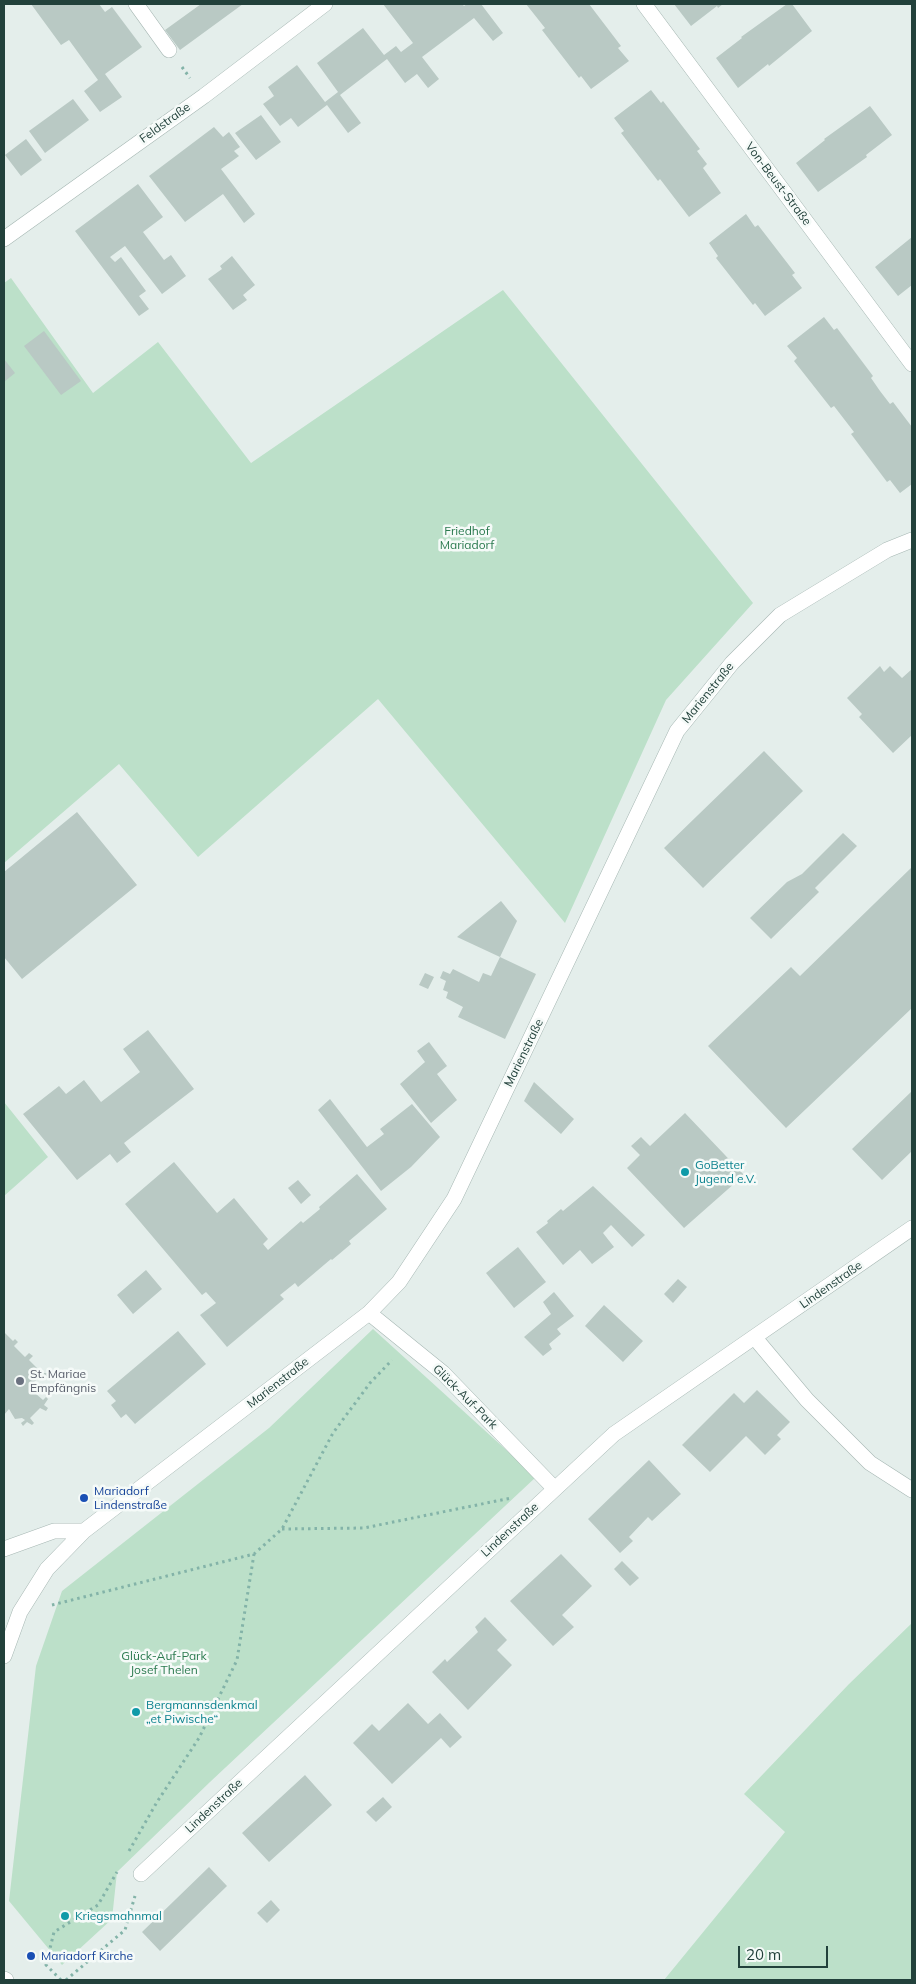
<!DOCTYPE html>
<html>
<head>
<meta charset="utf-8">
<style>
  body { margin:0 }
  #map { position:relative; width:916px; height:1984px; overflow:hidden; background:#e4eeeb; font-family:Mulish,sans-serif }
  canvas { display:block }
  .frame { position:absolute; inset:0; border:5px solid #22413b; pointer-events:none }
  .scale { position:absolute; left:738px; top:1946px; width:90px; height:22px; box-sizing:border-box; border:2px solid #22413b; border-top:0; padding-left:6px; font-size:15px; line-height:18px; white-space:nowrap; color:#22413b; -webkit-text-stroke:4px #f5faf8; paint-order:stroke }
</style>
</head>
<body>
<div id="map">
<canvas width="916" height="1984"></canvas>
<div class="frame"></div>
<div class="scale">20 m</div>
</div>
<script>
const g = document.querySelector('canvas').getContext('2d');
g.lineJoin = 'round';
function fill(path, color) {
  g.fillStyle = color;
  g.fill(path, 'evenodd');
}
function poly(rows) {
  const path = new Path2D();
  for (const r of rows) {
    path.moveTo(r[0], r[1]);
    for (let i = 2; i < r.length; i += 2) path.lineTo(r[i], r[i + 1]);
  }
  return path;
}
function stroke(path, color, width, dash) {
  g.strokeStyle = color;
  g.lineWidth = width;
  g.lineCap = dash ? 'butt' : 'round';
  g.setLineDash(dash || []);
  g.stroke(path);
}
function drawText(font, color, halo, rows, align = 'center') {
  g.font = font + ' Mulish,sans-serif';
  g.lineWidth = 5;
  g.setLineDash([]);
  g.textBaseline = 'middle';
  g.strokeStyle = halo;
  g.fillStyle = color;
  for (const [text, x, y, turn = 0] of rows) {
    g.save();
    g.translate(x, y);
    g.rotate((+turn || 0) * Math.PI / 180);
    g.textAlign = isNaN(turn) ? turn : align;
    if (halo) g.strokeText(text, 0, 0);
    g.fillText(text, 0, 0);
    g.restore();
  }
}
const green = poly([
  [11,278,93,393,158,342,251,463,503,290,753,603,666,700,565,923,378,699,198,857,119,764,4,863,4,283],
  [4,1102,48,1157,4,1196],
  [373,1329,536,1477,210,1782,117,1872,112,1919,62,1965,9,1901,36,1666,62,1591,269,1428],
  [912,1623,912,1980,664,1980,785,1832,744,1794,849,1684]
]);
const building = poly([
  [31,4,99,4,105,12,112,7,142,47,105,74,122,97,100,112,84,91,98,80,69,40,61,45],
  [201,4,243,4,180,50,165,30],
  [383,4,462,4,464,6,467,4,481,4,503,33,493,41,474,18,422,57,439,79,428,88,417,74,405,83,387,59,340,95,361,123,348,133,327,105,298,127,291,118,280,126,263,104,274,96,268,87,297,65,325,102,338,92,317,63,363,28,384,55,396,46,401,52,413,43],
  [526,4,589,4,621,46,618,48,629,61,591,89,581,76,579,78,542,30,545,28],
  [674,4,723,4,718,8,717,6,691,26],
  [787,4,792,4,812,31,769,66,768,64,738,88,716,58,742,38,741,37],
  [651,90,661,103,663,101,700,149,697,151,707,164,703,168,721,193,689,217,660,179,658,181,621,133,624,131,614,118],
  [73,99,89,120,45,153,29,131],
  [870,106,892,135,866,155,867,157,818,192,796,163,825,140,824,139],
  [261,115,281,142,256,160,235,133],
  [214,127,223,137,229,132,240,147,234,151,239,156,221,169,255,214,244,223,223,194,185,222,149,176],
  [26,139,42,160,21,176,5,155],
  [138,184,163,217,143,232,164,260,171,255,186,276,162,294,125,246,110,257,115,262,121,257,146,291,139,296,149,309,139,316,75,231],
  [746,214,755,227,758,225,795,273,792,275,802,288,765,316,755,303,753,305,716,258,718,256,709,243],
  [912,237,912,285,898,296,875,267],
  [232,256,255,285,243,295,247,300,233,310,208,279,222,269,220,266],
  [824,317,834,330,837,328,873,376,871,378,880,391,890,404,893,402,912,427,912,484,900,493,890,480,887,482,851,434,854,432,834,406,831,408,794,361,797,358,787,346],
  [44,331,81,381,61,395,24,346],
  [4,359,15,373,4,382],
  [880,666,884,672,890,666,902,678,912,669,912,735,893,753,859,717,862,714,847,698],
  [764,751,803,791,703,888,664,848],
  [77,812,137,885,22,979,4,957,4,872],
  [843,833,857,846,815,888,819,892,771,939,750,918,787,882,802,874],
  [912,867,912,1008,786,1128,708,1046,791,967,800,976],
  [501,901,517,921,500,957,457,937],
  [500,957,536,974,505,1039,458,1017,463,1007,446,998,448,992,443,990,446,981,440,978,443,971,450,974,453,969,479,982,483,973,491,976],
  [425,973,434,977,428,989,419,985],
  [148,1030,194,1089,124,1143,131,1152,117,1163,110,1154,77,1180,23,1114,59,1086,66,1094,84,1080,101,1102,140,1072,123,1049],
  [429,1042,447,1066,437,1074,457,1100,431,1123,400,1084,425,1062,417,1051],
  [534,1082,574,1119,561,1134,524,1101],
  [912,1091,912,1151,882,1180,852,1149],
  [330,1099,367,1147,384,1134,380,1129,412,1104,440,1137,411,1167,381,1191,318,1110],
  [685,1113,744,1175,684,1228,627,1168,640,1155,631,1146,641,1137,650,1146],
  [174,1162,217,1213,234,1198,268,1239,263,1244,268,1250,301,1221,303,1223,320,1209,319,1207,357,1174,387,1209,349,1241,351,1244,332,1260,331,1259,298,1287,295,1283,280,1295,284,1299,227,1347,200,1315,216,1303,206,1292,202,1295,125,1204],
  [298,1180,311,1195,301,1204,288,1188],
  [593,1186,645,1235,632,1247,611,1225,603,1233,614,1247,592,1264,580,1250,563,1265,536,1232,548,1223,547,1221,561,1209,563,1211],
  [518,1247,546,1282,514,1308,486,1273],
  [146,1270,162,1289,133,1314,117,1295],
  [678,1279,687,1287,673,1303,664,1294],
  [554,1292,574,1316,557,1329,561,1334,549,1344,552,1349,543,1356,524,1337,551,1314,543,1302],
  [604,1305,643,1341,623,1362,585,1326],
  [178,1331,206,1364,135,1424,126,1414,121,1418,111,1405,116,1401,107,1391],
  [4,1332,13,1341,15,1339,18,1342,14,1346,25,1357,29,1353,33,1356,29,1360,42,1373,47,1373,47,1376,41,1375,31,1385,37,1390,35,1393,43,1400,46,1397,48,1399,44,1405,48,1408,46,1411,40,1408,30,1418,34,1423,32,1425,27,1422,23,1426,21,1423,25,1420,22,1418,15,1419,9,1409,4,1415],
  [757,1390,790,1422,777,1435,781,1439,765,1455,746,1436,710,1472,682,1445,734,1393,744,1403],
  [649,1460,681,1494,652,1521,648,1517,629,1537,633,1541,620,1553,588,1519],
  [561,1554,592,1586,562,1615,574,1627,553,1646,510,1601],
  [622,1561,639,1578,630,1586,614,1569],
  [485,1617,507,1640,497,1650,512,1665,468,1710,432,1672,445,1659,447,1662,478,1632,475,1627],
  [408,1703,428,1724,440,1713,462,1737,450,1748,441,1738,392,1784,353,1743,372,1724,379,1731],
  [305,1775,332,1805,269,1862,242,1833],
  [383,1797,392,1807,376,1822,366,1812],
  [209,1867,227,1886,160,1951,142,1932],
  [271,1900,280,1910,267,1923,257,1913]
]);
const path = poly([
  [182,67,190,78],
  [282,1529,364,1528,511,1498],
  [52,1605,254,1554,282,1529,333,1433,370,1383,392,1360],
  [129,1851,157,1802,199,1738,237,1660,254,1554],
  [61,1980,46,1965,54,1932,98,1905,117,1872],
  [66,1980,125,1930,135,1896]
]);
const minor = poly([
  [136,4,169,50],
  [644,4,912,364],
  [4,239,204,96,325,4],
  [369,1313,443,1373,554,1488],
  [755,1338,807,1400,870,1463,912,1490],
  [4,1549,54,1531,84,1531],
  [4,1656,20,1612,47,1569,84,1531,369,1313,399,1282,454,1199,677,731,732,663,780,615,887,550,912,540],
  [141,1874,614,1434,912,1228],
  [4,1979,6,1980]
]);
const markers = [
  [685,1172,5,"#0f9aa8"],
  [20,1381,5,"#6b7280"],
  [84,1498,5,"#1a4fb4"],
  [136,1712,5,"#0f9aa8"],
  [65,1916,5,"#0f9aa8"],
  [31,1956,5,"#1a4fb4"]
];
const streetNames = [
  ["Feldstraße",165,123,-36],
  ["Von-Beust-Straße",778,184,53],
  ["Marienstraße",708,693,-51],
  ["Marienstraße",524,1053,-64],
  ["Lindenstraße",831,1285,-35],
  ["Marienstraße",278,1383,-38],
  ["Glück-Auf-Park",465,1397,45],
  ["Lindenstraße",510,1530,-43],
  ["Lindenstraße",214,1806,-43]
];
const parkNames = [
  ["Friedhof",467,531],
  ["Mariadorf",467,545],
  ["Glück-Auf-Park",164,1656],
  ["Josef Thelen",164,1670]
];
const cultureNames = [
  ["GoBetter",695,1165],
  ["Jugend e.V.",695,1179],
  ["Bergmannsdenkmal",146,1705],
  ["„et Piwische“",146,1719],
  ["Kriegsmahnmal",75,1916]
];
const worshipNames = [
  ["St. Mariae",30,1374],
  ["Empfängnis",30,1388]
];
const transitNames = [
  ["Mariadorf",94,1491],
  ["Lindenstraße",94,1505],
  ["Mariadorf Kirche",41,1956]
];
fill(green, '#bce0c9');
fill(building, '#b9c9c4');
stroke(minor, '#a6b7b3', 16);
stroke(path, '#83b3a8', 3, [2.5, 4]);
stroke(minor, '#fff', 15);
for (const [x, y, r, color] of markers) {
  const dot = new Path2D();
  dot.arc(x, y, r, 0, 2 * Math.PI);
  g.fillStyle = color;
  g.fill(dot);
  stroke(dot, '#f5faf8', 2);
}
drawText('12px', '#22413b', '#f5faf8', streetNames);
drawText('12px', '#2b7a4f', '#f5faf8', parkNames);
drawText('12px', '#0d838f', '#f5faf8', cultureNames, 'left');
drawText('12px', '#5b616d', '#f5faf8', worshipNames, 'left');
drawText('12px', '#164399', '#f5faf8', transitNames, 'left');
</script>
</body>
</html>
